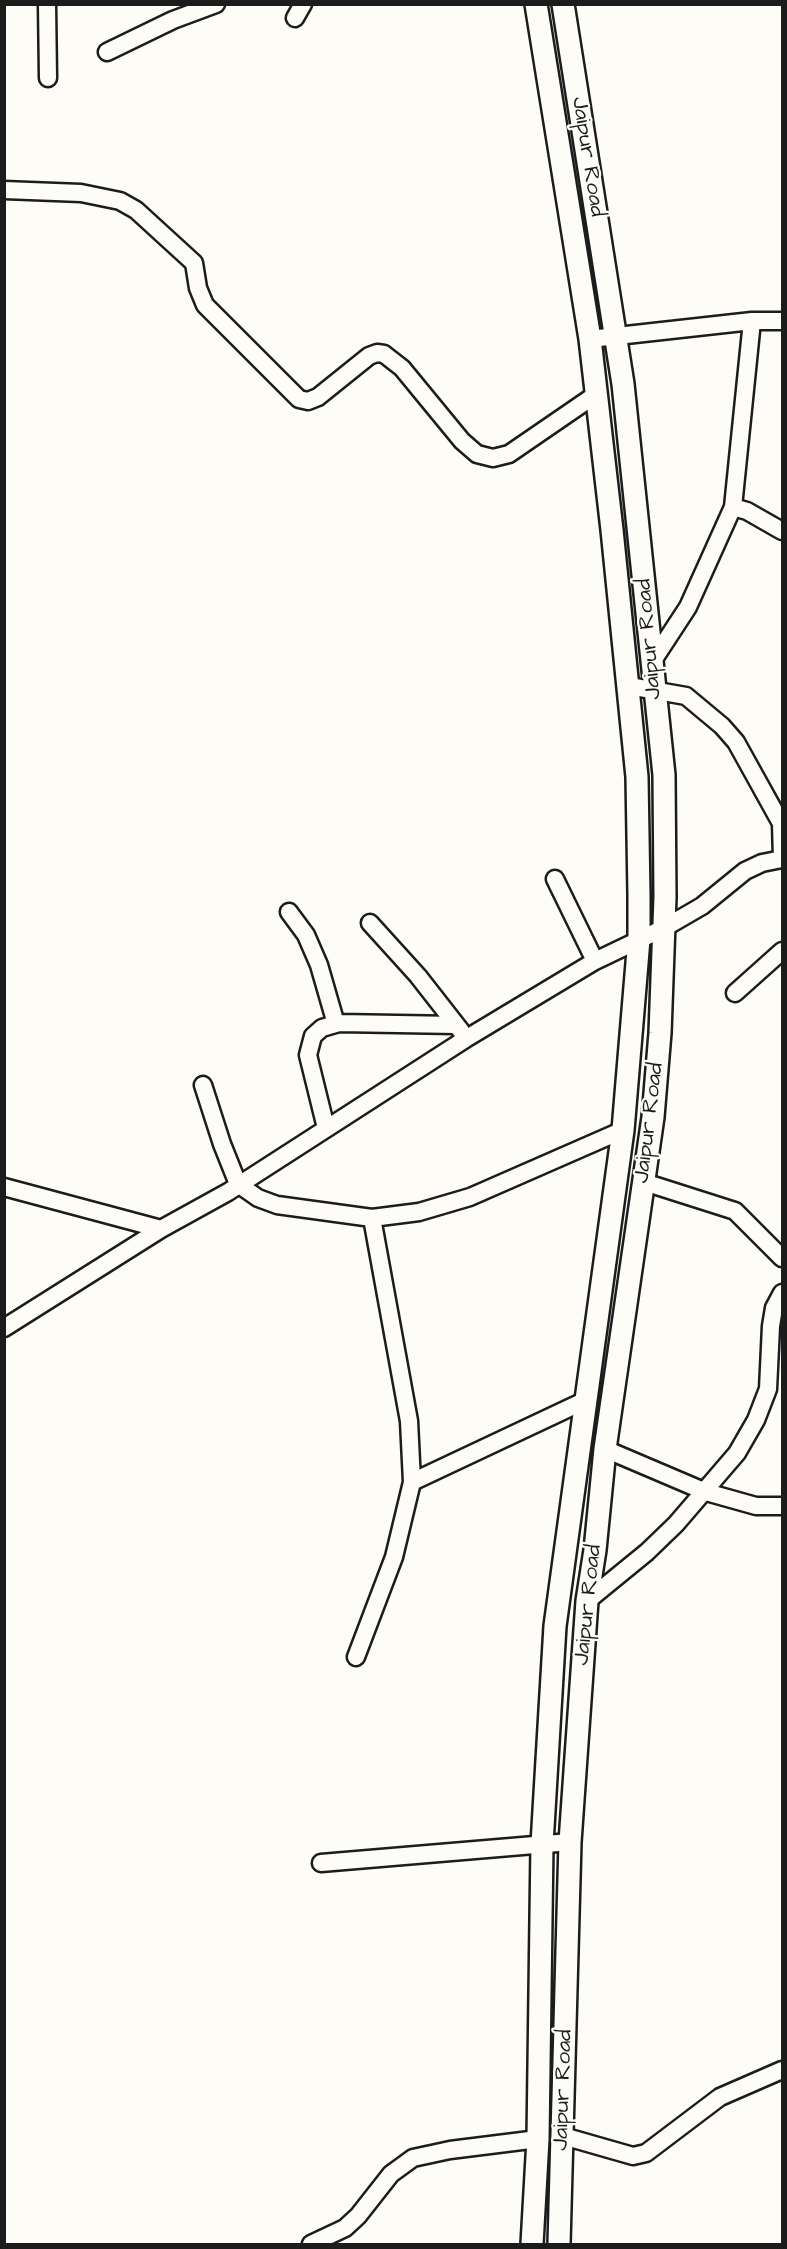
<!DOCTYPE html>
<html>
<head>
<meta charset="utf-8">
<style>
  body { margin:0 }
  #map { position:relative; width:787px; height:2249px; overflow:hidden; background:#fdfcf7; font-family:"Architects Daughter",sans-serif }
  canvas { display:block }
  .frame { position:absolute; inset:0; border:6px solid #1c1c1c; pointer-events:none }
</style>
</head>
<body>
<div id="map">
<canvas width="787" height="2249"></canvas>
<div class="frame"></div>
</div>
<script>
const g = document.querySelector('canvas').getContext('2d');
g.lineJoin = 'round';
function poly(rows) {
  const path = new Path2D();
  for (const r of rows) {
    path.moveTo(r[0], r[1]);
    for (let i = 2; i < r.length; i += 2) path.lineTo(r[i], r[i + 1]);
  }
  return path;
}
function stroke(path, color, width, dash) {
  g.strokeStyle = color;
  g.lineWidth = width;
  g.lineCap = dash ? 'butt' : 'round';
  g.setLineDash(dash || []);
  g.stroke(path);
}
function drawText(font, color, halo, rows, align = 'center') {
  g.font = font + ' "Architects Daughter",sans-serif';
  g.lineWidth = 4.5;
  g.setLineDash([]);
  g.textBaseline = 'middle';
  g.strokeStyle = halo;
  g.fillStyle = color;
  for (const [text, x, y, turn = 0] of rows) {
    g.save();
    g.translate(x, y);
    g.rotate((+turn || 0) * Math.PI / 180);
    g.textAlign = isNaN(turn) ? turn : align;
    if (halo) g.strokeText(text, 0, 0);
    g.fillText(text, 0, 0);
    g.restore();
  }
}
const minor = poly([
  [47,4,48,78],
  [295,18,303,4],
  [107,52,173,20,216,4],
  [4,190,81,193,120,201,136,210,194,263,198,288,205,305,299,399,308,401,318,397,369,356,377,353,384,354,402,368,462,441,477,454,493,458,509,454,595,395],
  [590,339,752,321,782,321],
  [733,507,747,511,782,531],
  [654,659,688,607,733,507,752,321],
  [629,686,686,696,722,726,736,742,782,825],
  [781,823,782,859],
  [555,879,595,961],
  [289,912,306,935,319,965,336,1024],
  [370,923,418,976,461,1031],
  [735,993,782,951],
  [203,1085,222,1144,238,1184,258,1198,277,1205,372,1218,409,1421,412,1482,394,1557,356,1657],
  [326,1128,308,1055,313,1036,322,1028,339,1023,456,1025],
  [644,1182,735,1211,782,1258],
  [4,1187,161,1229],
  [372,1218,419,1212,470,1197,623,1130],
  [4,1328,161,1229,228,1192,467,1038,595,961,664,928,702,906,745,871,762,863,782,859],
  [605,1449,706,1492,756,1506,782,1506],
  [412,1482,584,1401],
  [587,1601,647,1552,676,1524,737,1453,756,1420,768,1389,771,1326,774,1308,782,1293],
  [321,1863,570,1842],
  [563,2136,633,2156,646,2153,720,2097,782,2070],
  [311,2244,345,2228,358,2216,391,2174,413,2158,450,2150,538,2139]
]);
const major = poly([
  [532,2244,538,2139,542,1844,555,1626,623,1130,639,939,639,896,637,777,612,530,590,339,536,4],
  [559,2244,570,1842,587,1601,595,1550,605,1449,653,1117,660,1033,665,897,664,775,623,384,563,4]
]);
const streetNames = [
  ["Jaipur Road",587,157,81],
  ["Jaipur Road",650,639,-95],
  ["Jaipur Road",650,1123,-83],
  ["Jaipur Road",589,1605,-84],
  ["Jaipur Road",564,2090,-88]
];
stroke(minor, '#1c1c1c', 21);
stroke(major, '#1c1c1c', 26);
stroke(minor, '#fdfcf7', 16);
stroke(major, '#fdfcf7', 21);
drawText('22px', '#1c1c1c', '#fdfcf7', streetNames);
</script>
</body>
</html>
